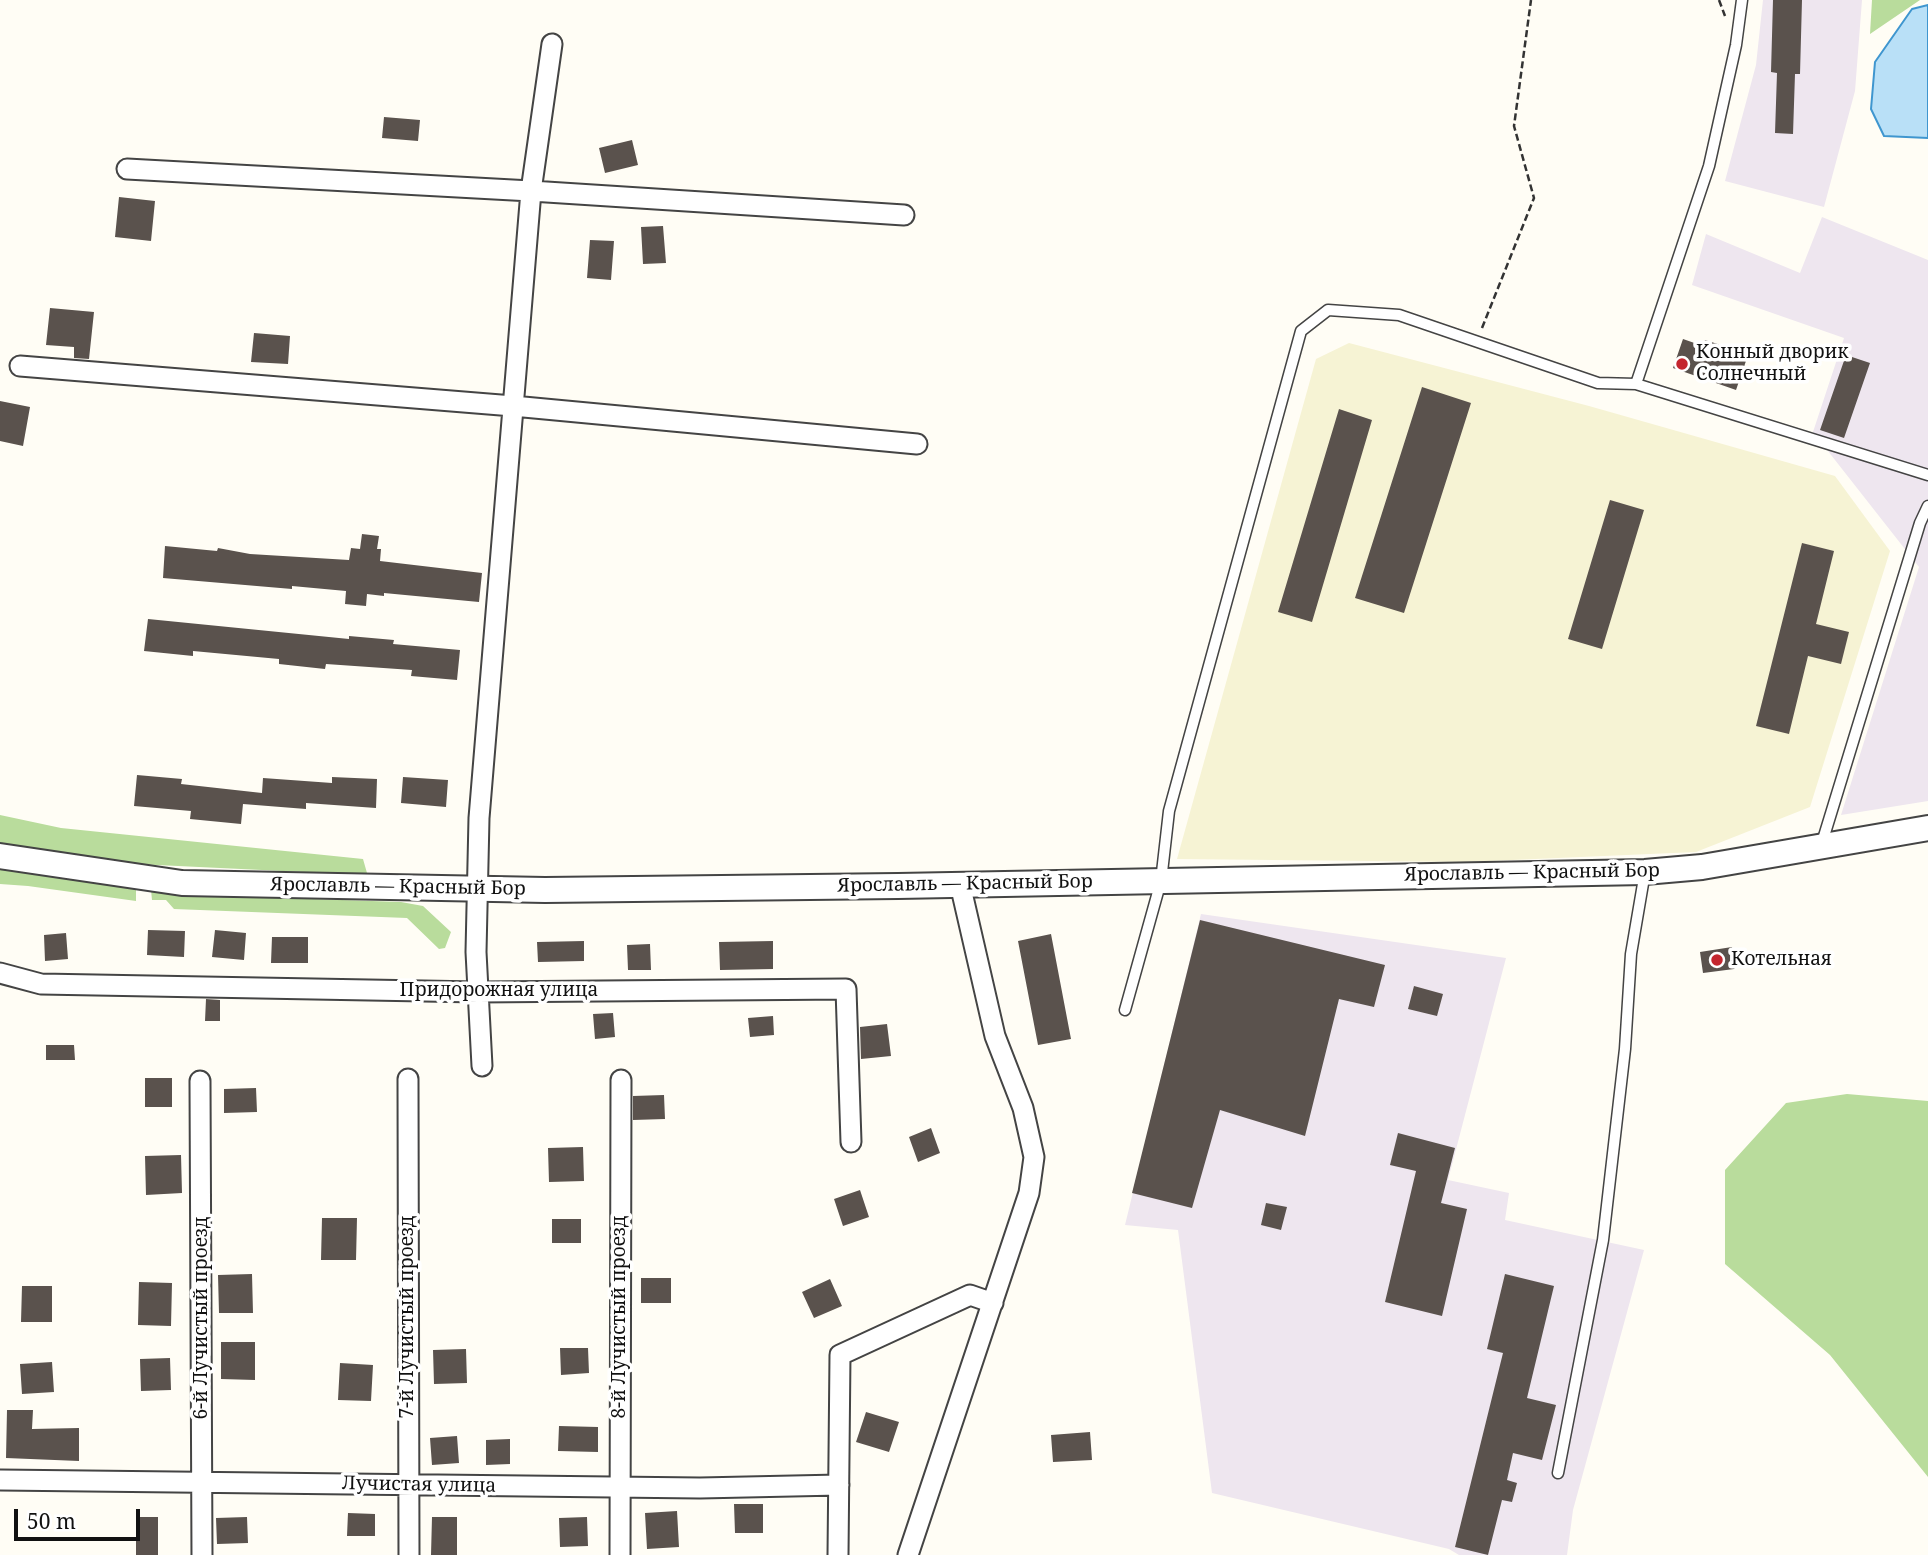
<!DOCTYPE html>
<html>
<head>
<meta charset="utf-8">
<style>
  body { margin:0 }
  #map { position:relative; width:1928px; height:1555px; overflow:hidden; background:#fffdf5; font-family:"Noto Serif",serif }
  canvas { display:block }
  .scale { position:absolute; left:14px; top:1509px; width:126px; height:32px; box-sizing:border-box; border:4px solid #111; border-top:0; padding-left:9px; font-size:21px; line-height:24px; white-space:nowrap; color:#111; -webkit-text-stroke:5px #fff; paint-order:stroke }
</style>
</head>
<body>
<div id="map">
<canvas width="1928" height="1555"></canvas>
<div class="scale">50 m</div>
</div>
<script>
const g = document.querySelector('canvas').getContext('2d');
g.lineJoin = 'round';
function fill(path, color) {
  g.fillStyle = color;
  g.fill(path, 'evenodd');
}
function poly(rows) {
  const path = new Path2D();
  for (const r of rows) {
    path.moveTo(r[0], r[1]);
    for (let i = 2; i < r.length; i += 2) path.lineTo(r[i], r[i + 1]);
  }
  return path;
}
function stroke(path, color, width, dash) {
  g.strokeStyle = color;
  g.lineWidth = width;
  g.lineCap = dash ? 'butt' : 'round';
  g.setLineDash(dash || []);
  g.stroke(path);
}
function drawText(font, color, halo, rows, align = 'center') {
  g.font = font + ' "Noto Serif",serif';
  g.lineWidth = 7;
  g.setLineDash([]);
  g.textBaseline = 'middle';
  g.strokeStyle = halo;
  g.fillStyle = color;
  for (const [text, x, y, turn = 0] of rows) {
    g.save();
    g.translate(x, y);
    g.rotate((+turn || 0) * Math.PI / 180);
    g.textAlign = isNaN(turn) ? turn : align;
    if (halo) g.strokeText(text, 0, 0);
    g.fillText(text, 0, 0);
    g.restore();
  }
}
const industrial = poly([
  [1763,0,1862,0,1855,91,1824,207,1725,181,1756,65],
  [1822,217,1928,260,1928,801,1841,815,1919,567,1813,432,1844,338,1692,285,1706,234,1800,273],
  [1201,914,1506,958,1448,1180,1509,1193,1505,1220,1644,1250,1573,1510,1567,1555,1459,1555,1449,1549,1212,1493,1178,1230,1125,1225]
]);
const farmland = poly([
  [1349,343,1589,406,1835,476,1890,551,1810,807,1696,852,1466,862,1177,859,1316,359]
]);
const forest = poly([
  [1872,0,1920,0,1870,34],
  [0,815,61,828,363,859,367,873,346,874,94,862,0,847],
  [0,865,136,888,136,901,28,886,0,884],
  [151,890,196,895,401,902,423,906,451,932,445,948,439,949,407,918,174,909,166,900,152,900],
  [1847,1094,1928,1101,1928,1477,1830,1355,1725,1264,1725,1170,1786,1103]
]);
const water = poly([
  [1928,5,1928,138,1884,136,1871,109,1875,62,1912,9,1928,5]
]);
const building = poly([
  [1773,0,1802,0,1800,74,1795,74,1793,134,1775,133,1777,73,1771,72],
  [384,117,420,120,418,141,382,138],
  [632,140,638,165,605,173,599,148],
  [119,197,155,201,151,241,115,237],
  [663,226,666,263,643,264,641,227],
  [590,240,614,241,611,280,587,278],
  [50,308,94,312,89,359,74,358,74,347,46,345],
  [254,333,290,336,288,364,251,362],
  [1683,339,1703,346,1705,340,1727,347,1725,353,1746,361,1736,390,1673,368],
  [1846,355,1870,363,1844,438,1820,430],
  [1422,387,1471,403,1404,613,1355,598],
  [0,401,30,407,23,446,0,441],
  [1339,409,1372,420,1312,622,1278,612],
  [1610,500,1644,510,1602,649,1568,639],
  [362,534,379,536,377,549,381,549,380,561,482,573,479,602,384,593,384,596,367,594,366,606,345,604,346,591,292,586,292,589,163,578,165,546,217,551,218,548,250,554,349,560,351,548,360,549],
  [1802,543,1834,551,1816,624,1849,632,1841,664,1808,656,1789,734,1756,726],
  [148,619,349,639,349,636,394,640,393,644,460,650,457,680,411,676,412,670,326,664,325,669,279,664,279,659,193,651,193,656,144,651],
  [137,775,182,779,181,784,262,793,263,778,332,783,332,777,377,779,376,808,306,803,306,809,243,804,241,824,190,819,191,811,134,806],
  [403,777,448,780,446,807,401,803],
  [1200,920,1385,965,1374,1007,1339,999,1305,1136,1220,1110,1192,1208,1132,1193],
  [148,930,185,931,184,957,147,955],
  [215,930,246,933,244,960,212,957],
  [66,933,68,959,45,961,44,935],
  [1051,934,1071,1039,1038,1045,1018,941],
  [272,937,308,937,308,963,271,963],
  [584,941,584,961,538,962,537,942],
  [773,941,773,969,720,970,719,942],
  [650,944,651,970,628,970,627,945],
  [1732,947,1733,956,1742,959,1734,969,1703,973,1700,952],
  [1414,986,1443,994,1437,1016,1408,1009],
  [206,999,220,1000,220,1021,205,1021],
  [613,1013,615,1037,595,1039,593,1014],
  [773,1016,774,1035,750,1037,748,1018],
  [887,1024,891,1056,861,1059,860,1027],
  [46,1045,74,1045,75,1060,46,1060],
  [145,1078,172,1078,172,1107,145,1107],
  [256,1088,257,1112,224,1113,224,1089],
  [664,1095,665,1119,633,1120,633,1096],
  [931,1128,940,1153,918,1162,909,1137],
  [1398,1133,1455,1148,1441,1203,1467,1209,1442,1316,1385,1302,1416,1171,1390,1165],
  [583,1147,584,1181,549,1182,548,1148],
  [181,1155,182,1193,146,1195,145,1156],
  [860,1190,869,1217,843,1226,834,1199],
  [1266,1203,1287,1207,1281,1230,1261,1225],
  [322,1218,357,1218,356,1260,321,1260],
  [552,1219,581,1219,581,1243,552,1243],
  [252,1274,253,1313,219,1313,218,1275],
  [1505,1274,1554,1286,1527,1398,1556,1405,1542,1460,1513,1453,1507,1480,1517,1483,1512,1502,1502,1500,1488,1555,1455,1547,1503,1353,1487,1349],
  [641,1278,671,1278,671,1303,641,1303],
  [830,1279,842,1306,814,1318,802,1292],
  [139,1282,172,1283,171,1326,138,1325],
  [22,1286,52,1286,52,1322,21,1322],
  [221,1342,255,1342,255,1380,221,1379],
  [560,1348,588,1348,589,1373,561,1375],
  [466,1349,467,1383,434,1384,433,1350],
  [170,1358,171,1390,141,1391,140,1359],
  [52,1362,54,1392,22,1394,20,1364],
  [340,1363,373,1365,371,1401,338,1400],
  [7,1410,33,1410,32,1429,79,1428,79,1461,6,1458],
  [866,1412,899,1422,889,1452,856,1442],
  [559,1426,598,1427,598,1452,558,1451],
  [1090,1432,1092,1460,1053,1462,1051,1435],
  [457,1436,459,1463,432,1465,430,1438],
  [510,1439,510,1464,486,1465,486,1440],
  [734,1504,763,1504,763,1533,735,1533],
  [677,1511,679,1547,647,1549,645,1513],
  [348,1513,375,1514,375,1536,347,1536],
  [136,1517,158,1517,158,1555,136,1555],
  [247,1517,248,1543,217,1544,216,1518],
  [432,1517,457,1517,457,1555,431,1555],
  [587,1517,588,1546,560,1547,559,1518]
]);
const path = poly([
  [1719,0,1725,16],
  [1482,328,1534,198,1514,126,1531,0]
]);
const service = poly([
  [1636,384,1928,475],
  [1821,846,1920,523,1928,506],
  [1125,1010,1161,881,1169,811,1301,331,1328,310,1399,315,1598,383,1636,384,1709,166,1736,45,1742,0],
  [1558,1473,1603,1240,1625,1049,1631,954,1645,872]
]);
const minor = poly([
  [127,169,531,191,904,215],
  [20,366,513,406,917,444],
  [0,973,41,984,478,992,846,989,851,1142],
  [482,1066,476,952,479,818,531,191,552,44],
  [408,1079,409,1555],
  [200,1081,202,1555],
  [0,1480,700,1488,839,1485],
  [620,1555,621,1080],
  [838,1555,840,1355,970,1295,993,1303],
  [908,1555,1029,1193,1034,1157,1023,1108,995,1036,960,884]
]);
const tertiary = poly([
  [0,856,182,883,545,890,898,886,1645,872,1702,867,1928,828]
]);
const markers = [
  [1682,364,7,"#c4262e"],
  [1717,960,7,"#c4262e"]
];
const poiNames = [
  ["Конный дворик",1696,353],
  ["Солнечный",1696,375],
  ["Котельная",1731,960]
];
const streetNames = [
  ["Ярославль — Красный Бор",1532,873,-1],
  ["Ярославль — Красный Бор",965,884,-1],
  ["Ярославль — Красный Бор",398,887,1],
  ["Придорожная улица",499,991],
  ["7-й Лучистый проезд",408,1317,-90],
  ["8-й Лучистый проезд",620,1317,-90],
  ["6-й Лучистый проезд",202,1318,-90],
  ["Лучистая улица",419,1485,1]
];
fill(industrial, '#eee6ef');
fill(farmland, '#f6f3d4');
fill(forest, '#b9dc9c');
fill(water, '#b9e0f7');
stroke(water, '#3f96cf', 2);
fill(building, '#5a524d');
stroke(service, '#444', 13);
stroke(minor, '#444', 23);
stroke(tertiary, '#444', 28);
stroke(path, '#333', 2.5, [7, 3.5]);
stroke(service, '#fff', 10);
stroke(minor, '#fff', 19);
stroke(tertiary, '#fff', 24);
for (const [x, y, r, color] of markers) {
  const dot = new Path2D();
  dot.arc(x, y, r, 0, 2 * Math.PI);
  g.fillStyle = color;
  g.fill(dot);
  stroke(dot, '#fff', 2.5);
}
drawText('19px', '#111', '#fff', poiNames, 'left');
drawText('19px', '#111', '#fff', streetNames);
</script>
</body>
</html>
